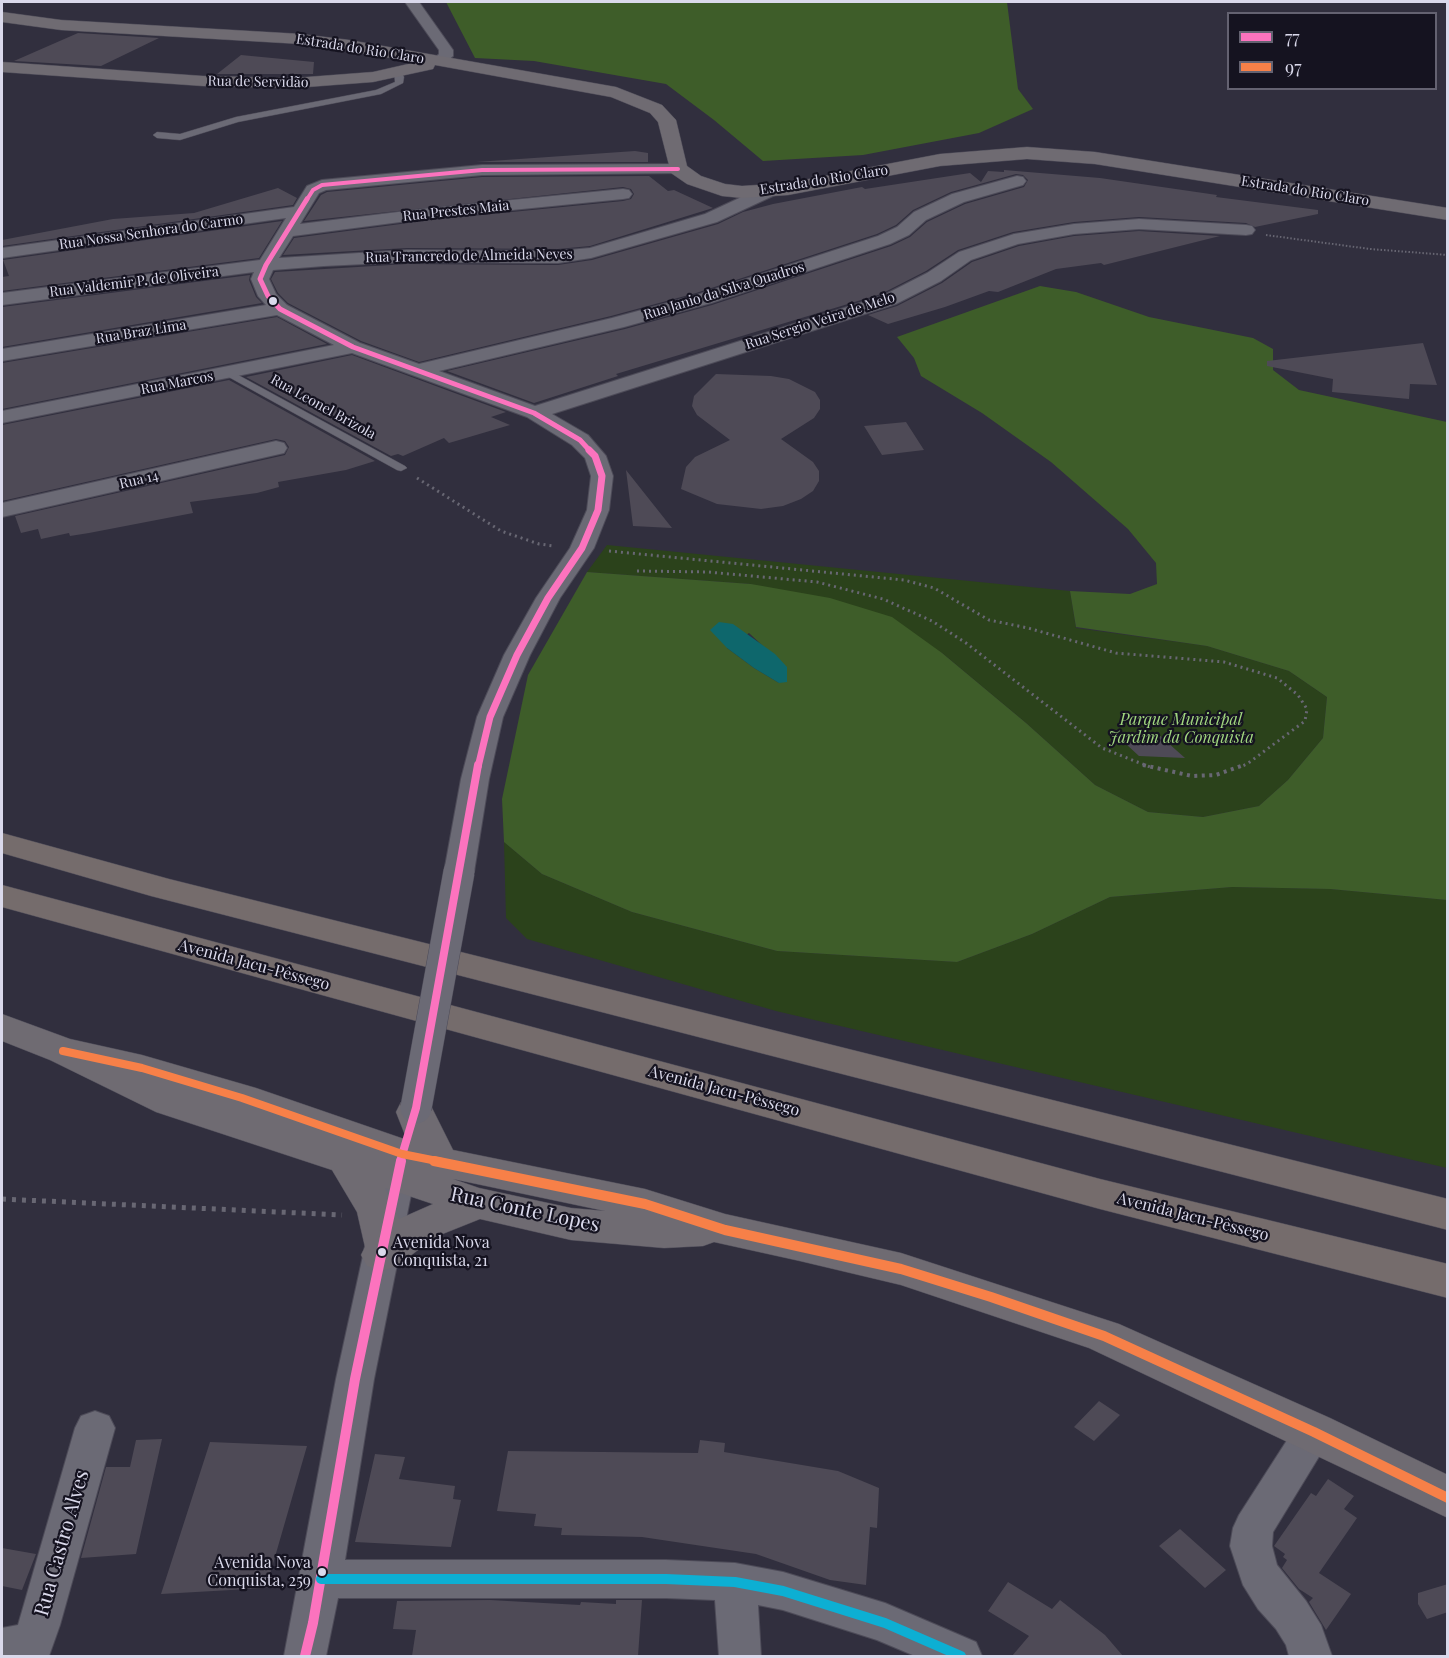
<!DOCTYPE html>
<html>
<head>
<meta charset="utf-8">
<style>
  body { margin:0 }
  #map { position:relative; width:1449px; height:1658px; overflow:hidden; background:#312f3e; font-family:"Playfair Display",serif }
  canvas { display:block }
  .frame { position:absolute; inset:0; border:3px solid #dad9eb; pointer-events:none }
  .legend { position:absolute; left:1227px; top:12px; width:210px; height:78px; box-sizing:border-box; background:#151320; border:2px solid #646271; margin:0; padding:8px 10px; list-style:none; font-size:18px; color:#dad9eb }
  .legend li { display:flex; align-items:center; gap:12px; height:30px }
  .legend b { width:30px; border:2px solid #646271 }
</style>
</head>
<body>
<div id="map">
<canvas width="1449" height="1658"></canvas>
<div class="frame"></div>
<ul class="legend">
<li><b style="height:8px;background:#fc73be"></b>77</li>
<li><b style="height:8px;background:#f78048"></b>97</li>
</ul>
</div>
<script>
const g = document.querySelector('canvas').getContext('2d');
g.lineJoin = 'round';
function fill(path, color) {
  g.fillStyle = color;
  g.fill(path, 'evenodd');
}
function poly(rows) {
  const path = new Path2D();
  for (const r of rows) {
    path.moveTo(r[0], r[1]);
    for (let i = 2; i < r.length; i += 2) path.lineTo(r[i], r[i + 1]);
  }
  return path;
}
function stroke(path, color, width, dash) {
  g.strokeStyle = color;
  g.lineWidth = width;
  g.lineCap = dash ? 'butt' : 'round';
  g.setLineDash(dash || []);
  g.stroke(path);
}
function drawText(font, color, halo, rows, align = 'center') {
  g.font = font + ' "Playfair Display",serif';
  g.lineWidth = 4.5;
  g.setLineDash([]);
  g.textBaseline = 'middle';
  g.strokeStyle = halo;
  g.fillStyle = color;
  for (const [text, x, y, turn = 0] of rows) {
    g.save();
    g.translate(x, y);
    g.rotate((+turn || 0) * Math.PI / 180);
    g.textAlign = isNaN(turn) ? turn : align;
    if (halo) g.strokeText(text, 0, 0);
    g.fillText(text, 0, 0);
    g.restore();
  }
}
const green = poly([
  [607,545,1070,591,1076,628,1207,646,1289,671,1327,697,1323,738,1288,780,1259,806,1203,817,1148,812,1095,785,1026,723,942,653,751,584,587,572],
  [504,842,542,874,632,912,777,951,957,962,1032,934,1110,897,1232,887,1330,889,1447,900,1447,1168,776,1011,527,939,506,918]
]);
const forest = poly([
  [446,2,1007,2,1018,89,1033,109,979,133,863,155,763,161,714,120,666,84,534,61,475,58],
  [1040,286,1076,292,1149,317,1253,338,1273,349,1273,370,1299,390,1447,422,1447,900,1330,889,1232,887,1110,897,1032,934,957,962,777,951,632,912,542,874,504,842,502,799,528,675,587,572,751,584,830,598,892,617,942,653,1026,723,1095,785,1148,812,1203,817,1259,806,1288,780,1323,738,1327,697,1289,671,1207,646,1076,627,1070,591,1130,594,1157,584,1156,563,1128,529,1051,462,982,413,921,376,914,358,897,337],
  [749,633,763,646,779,683,754,668,727,648]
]);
const water = poly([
  [719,622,733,624,775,654,787,667,787,682,779,683,754,668,727,648,710,630]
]);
const building = poly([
  [78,33,159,38,101,66,14,61],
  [241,55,314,62,313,74,217,74],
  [635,151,648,153,648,162,476,162],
  [1004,170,1100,178,1217,195,1216,197,1318,210,1318,214,1255,227,1246,223,1139,217,1074,222,1013,232,958,250,926,271,881,294,616,374,618,376,534,403,447,371,625,329,712,305,891,246,910,237,927,222,965,204,1024,187,1028,180,1023,175,1016,174,951,192,913,210,896,225,877,234,696,293,611,316,419,362,361,341,288,303,278,293,271,279,275,272,407,264,558,265,592,260,718,224,743,212,773,204,862,187,865,189,970,173,981,182,988,171,1004,172],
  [649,176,668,191,674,190,713,208,590,246,558,249,407,248,283,255,294,238,431,220,623,201,631,199,634,194,631,189,623,187,304,221,321,195,327,192,482,177],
  [278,188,297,198,293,205,2,246,2,240,113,219,194,213],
  [282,221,259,258,2,291,2,277,9,276,3,260],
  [1139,231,1220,236,1104,265,1101,263,1056,269,998,292,989,291,945,307,888,324,868,315,897,306,942,283,972,262,1019,246,1074,236],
  [250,275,249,280,256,297,262,303,2,347,2,307],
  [277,317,327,344,2,409,2,363],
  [1423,343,1437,385,1410,384,1409,399,1332,392,1333,379,1267,366,1267,361],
  [352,355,506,412,491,417,510,425,449,443,444,438,403,456,398,454,391,456,246,377],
  [716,374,771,376,789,379,815,392,820,400,820,409,814,418,781,439,813,462,819,471,819,481,813,491,801,499,783,506,761,509,717,504,681,489,686,467,695,457,730,440,697,415,692,406,694,396],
  [229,380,375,461,346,470,278,482,279,487,257,493,190,502,193,513,89,533,70,536,69,533,41,539,38,529,21,533,15,516,285,455,289,447,285,441,276,439,2,501,2,425],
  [906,422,924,450,882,455,864,426],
  [626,470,672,528,633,526],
  [1113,732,1158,734,1185,758,1139,756],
  [1099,1401,1120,1415,1094,1441,1074,1427],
  [162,1439,136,1554,81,1558,106,1467,130,1467,136,1440],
  [700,1440,725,1443,724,1452,838,1471,879,1488,877,1528,870,1527,866,1585,830,1580,756,1554,642,1537,561,1535,562,1528,534,1526,536,1514,497,1511,508,1451,698,1453],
  [210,1442,307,1446,266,1588,161,1594],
  [375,1454,405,1457,399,1479,455,1486,453,1499,461,1500,451,1547,355,1542],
  [1328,1479,1354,1496,1344,1509,1357,1518,1319,1573,1351,1594,1326,1630,1309,1602,1313,1598,1299,1589,1282,1568,1287,1560,1283,1557,1285,1554,1274,1546,1311,1493,1316,1496],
  [1180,1529,1226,1570,1205,1588,1159,1546],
  [2,1548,36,1554,22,1590,2,1586],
  [1008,1582,1052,1609,1060,1600,1105,1635,1123,1656,1012,1656,1029,1636,988,1611],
  [1448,1584,1448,1612,1427,1619,1418,1604,1418,1593],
  [490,1600,580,1605,581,1602,616,1604,616,1600,642,1600,638,1656,412,1656,416,1630,393,1629,397,1601]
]);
const pathFar3 = poly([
  [1266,235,1370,249,1448,255]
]);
const pathFar2 = poly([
  [417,478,501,531,539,544,554,546],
  [609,551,904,580,934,588,989,620,1028,628,1116,653,1224,662,1277,678,1298,695,1307,709,1305,721,1247,764,1240,767],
  [637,571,708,572,817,582,883,599,932,621,966,643,1102,748,1150,767]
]);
const pathFar1 = poly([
  [1143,765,1192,776,1216,775,1244,765]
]);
const path = poly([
  [2,1199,342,1215]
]);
const lane = poly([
  [394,70,400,70,404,77,403,83,381,94,238,122,180,140,157,138,153,135,157,132,180,134,236,117,376,90,395,82,394,70],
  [229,370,405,466,407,468,401,471,397,470,225,375,225,371,229,370]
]);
const street = poly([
  [405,2,419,2,453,50,453,56,444,64,439,65,432,61,439,54,439,50,405,2],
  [678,164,684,165,686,169,684,173,482,175,326,190,319,193,300,224,431,208,623,189,629,190,632,194,629,198,623,199,431,218,293,236,279,258,407,250,558,251,590,248,705,214,763,187,769,186,775,187,778,191,775,195,717,222,591,258,558,263,407,262,324,266,273,270,269,279,276,294,287,305,360,343,419,364,612,318,697,295,878,236,897,227,914,212,952,194,1017,176,1023,177,1026,181,1023,185,964,202,926,220,909,235,890,244,711,303,624,327,439,371,535,406,882,296,927,273,959,252,1014,234,1074,224,1139,219,1246,225,1252,226,1255,230,1252,234,1246,235,1139,229,1074,234,1018,244,971,260,941,281,896,304,552,414,588,435,606,456,613,476,609,510,594,548,560,598,530,655,503,717,489,779,474,872,469,879,459,881,449,879,444,872,461,779,477,717,504,655,536,598,570,548,587,510,591,476,585,458,572,445,527,417,352,353,2,423,2,411,334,345,277,315,2,361,2,349,266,305,258,296,251,279,254,272,2,305,2,293,260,260,286,218,2,258,2,248,294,207,307,186,322,180,482,165,678,164],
  [276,441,284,443,287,448,284,453,2,517,2,503,276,441],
  [402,1142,414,1146,419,1155,374,1379,345,1560,666,1560,735,1563,783,1572,885,1603,976,1642,982,1656,915,1656,877,1640,783,1610,758,1605,761,1656,719,1656,715,1600,666,1598,338,1598,326,1656,284,1656,336,1379,385,1155,390,1146,402,1142],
  [95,1411,109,1416,115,1428,60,1625,49,1656,2,1656,2,1628,18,1625,75,1428,81,1416,95,1411],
  [1314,1415,1328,1420,1334,1432,1273,1532,1272,1546,1277,1565,1306,1601,1321,1625,1332,1656,1289,1656,1286,1645,1276,1629,1258,1609,1243,1585,1230,1546,1233,1528,1239,1515,1300,1420,1314,1415]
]);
const secondary = poly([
  [2,12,61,20,301,34,349,40,616,87,662,105,676,120,687,166,701,176,725,184,742,186,788,183,940,154,1027,147,1095,152,1448,208,1448,220,1095,164,1027,159,940,166,788,195,742,198,722,196,687,184,671,173,658,122,650,113,611,97,435,65,433,69,373,82,294,88,203,86,2,72,2,62,203,76,294,78,373,72,417,62,301,44,61,30,2,22,2,12],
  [2,1014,70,1039,142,1055,256,1088,407,1140,396,1112,401,1102,415,1098,429,1102,453,1150,645,1189,725,1214,901,1253,1119,1324,1330,1418,1448,1475,1448,1518,1089,1348,901,1285,800,1261,714,1242,703,1246,664,1248,571,1240,480,1219,435,1237,397,1266,382,1271,367,1266,361,1255,365,1247,357,1212,332,1170,156,1112,50,1060,2,1041,2,1014],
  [453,1179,605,1211,571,1208,479,1188,453,1179],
  [385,1188,433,1204,399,1219,385,1188]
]);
const highway = poly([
  [2,833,169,879,1448,1199,1448,1230,151,896,2,853,2,833],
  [2,885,1100,1179,1448,1264,1448,1298,1100,1209,2,907,2,885]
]);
const streetBridge = poly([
  [416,1108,459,872]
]);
const bus1Far4 = poly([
  [306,201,313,190,322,185,482,170,678,169]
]);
const bus1Far3 = poly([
  [307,199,266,265,260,279,268,296,280,309,353,347,534,413,580,440,591,452]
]);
const bus1Far2 = poly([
  [478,767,490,717,517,655,548,598,582,548,598,510,602,476,595,456,589,450]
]);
const bus1Far1 = poly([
  [400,1162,416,1108,478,765]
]);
const bus1 = poly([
  [305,1656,313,1623,355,1379,401,1161]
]);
const bus2Far1 = poly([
  [63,1051,142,1068,242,1098,402,1154,442,1162]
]);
const bus2 = poly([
  [434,1161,645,1204,725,1230,901,1269,991,1297,1104,1336,1314,1432,1448,1498]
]);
const bus3 = poly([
  [321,1579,666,1579,735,1582,783,1591,885,1623,961,1656]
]);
const markers = [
  [273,301,5,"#dad9eb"],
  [382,1252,5,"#dad9eb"],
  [322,1572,5,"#dad9eb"]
];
const farStreetnames = [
  ["Estrada do Rio Claro",360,49,9],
  ["Rua de Servidão",258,82,1],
  ["Estrada do Rio Claro",824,180,-9],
  ["Estrada do Rio Claro",1305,191,9],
  ["Rua Prestes Maia",456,211,-6],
  ["Rua Nossa Senhora do Carmo",151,232,-8],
  ["Rua Trancredo de Almeida Neves",469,256,-1],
  ["Rua Valdemir P. de Oliveira",134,282,-7],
  ["Rua Janio da Silva Quadros",724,291,-17],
  ["Rua Sergio Veira de Melo",820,321,-18],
  ["Rua Braz Lima",141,332,-9],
  ["Rua Marcos",177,383,-11],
  ["Rua Leonel Brizola",323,407,29],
  ["Rua 14",139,480,-13]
];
const parkNames = [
  ["Parque Municipal",1181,720],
  ["Jardim da Conquista",1181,738]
];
const streetNames = [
  ["Avenida Jacu-Pêssego",254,965,15],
  ["Avenida Jacu-Pêssego",724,1091,15],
  ["Avenida Jacu-Pêssego",1193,1217,14]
];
const nearBusnames = [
  ["Avenida Nova",393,1243],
  ["Conquista, 21",393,1261],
  ["Avenida Nova",311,1563,"right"],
  ["Conquista, 259",311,1581,"right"]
];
const nearStreetnames = [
  ["Rua Conte Lopes",525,1210,12],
  ["Rua Castro Alves",62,1543,-74]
];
fill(green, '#2b421b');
fill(forest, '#3e5d29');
fill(water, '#0e676c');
fill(building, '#4e4a56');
stroke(lane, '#4d4b58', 1);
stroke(street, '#4d4b58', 2);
stroke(secondary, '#4d4b58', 1);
stroke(highway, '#4d4b58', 1);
stroke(pathFar3, '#686773', 2, [1.5, 2]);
stroke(pathFar2, '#686773', 3, [2, 4]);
stroke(pathFar1, '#686773', 4, [3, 4.5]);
stroke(path, '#686773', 5, [4, 6]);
fill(lane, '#6b6a75');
fill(street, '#6b6a75');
fill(secondary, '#6f6b72');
fill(highway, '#756c6c');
stroke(streetBridge, '#4d4b58', 32, []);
stroke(streetBridge, '#6b6a75', 31);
stroke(bus1Far4, '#fc73be', 4);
stroke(bus1Far3, '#fc73be', 5);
stroke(bus1Far2, '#fc73be', 7);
stroke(bus1Far1, '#fc73be', 8);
stroke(bus1, '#fc73be', 10);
stroke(bus2Far1, '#f78048', 8);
stroke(bus2, '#f78048', 10);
stroke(bus3, '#0dafd3', 10);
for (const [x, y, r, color] of markers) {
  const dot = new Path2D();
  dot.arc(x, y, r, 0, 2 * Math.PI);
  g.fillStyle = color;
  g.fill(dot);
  stroke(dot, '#151320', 2);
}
drawText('14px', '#dad9eb', '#151320', farStreetnames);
drawText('italic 16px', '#a2d880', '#151320', parkNames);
drawText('16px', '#dad9eb', '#151320', streetNames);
drawText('16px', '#dad9eb', '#151320', nearBusnames, 'left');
drawText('20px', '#dad9eb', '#151320', nearStreetnames);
</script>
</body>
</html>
